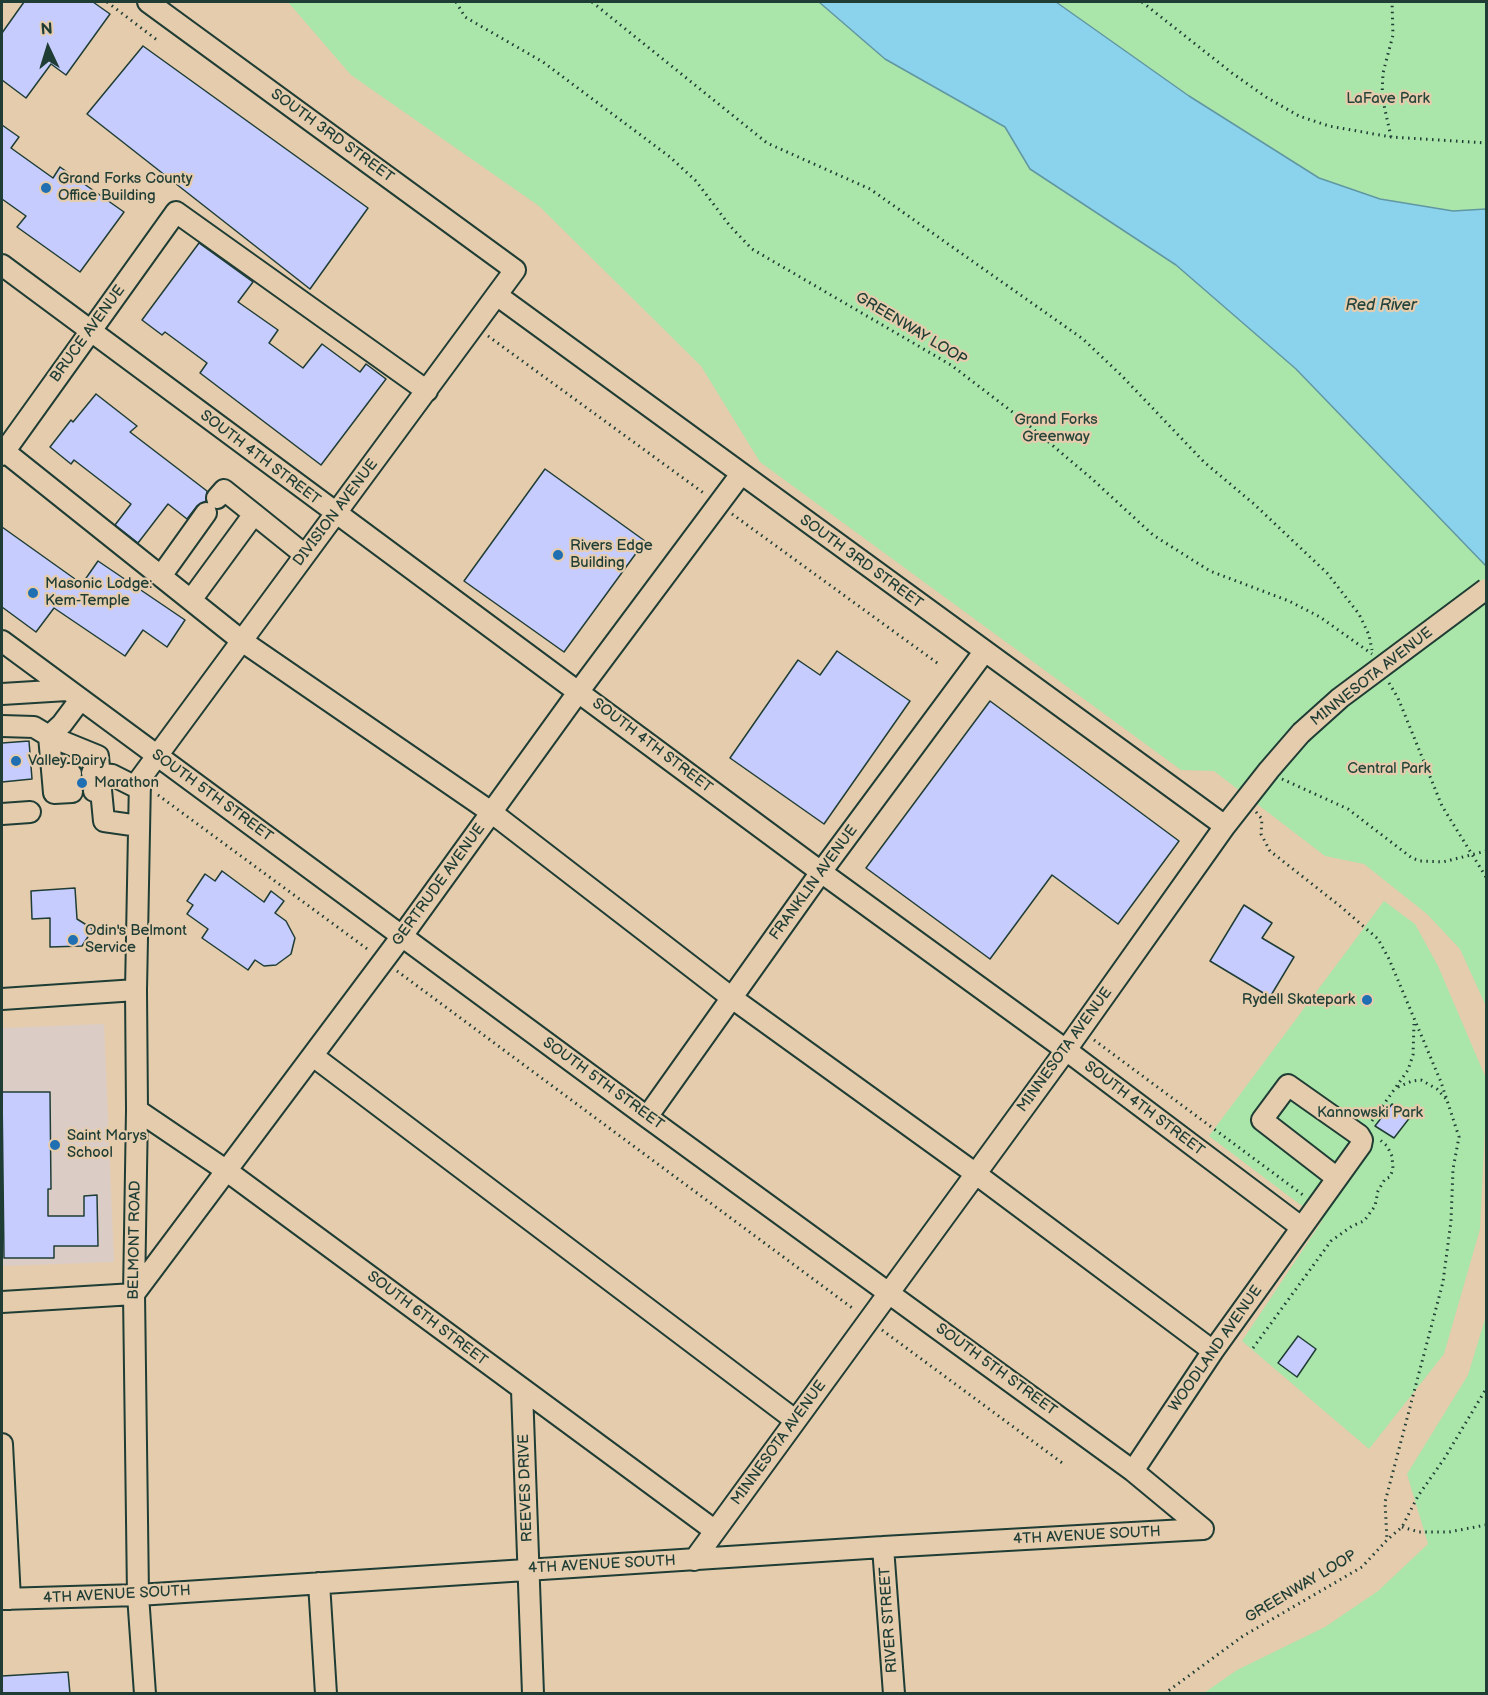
<!DOCTYPE html>
<html>
<head>
<meta charset="utf-8">
<style>
  body { margin:0 }
  #map { position:relative; width:1488px; height:1695px; overflow:hidden; background:#e4ccad; font-family:"Balsamiq Sans",sans-serif }
  canvas { display:block }
  .frame { position:absolute; inset:0; border:3px solid #1f3d34; pointer-events:none }
  .north { position:absolute; left:18px; top:18px; width:60px; height:60px; -webkit-text-stroke:4px #e4ccad; paint-order:stroke; rotate:356deg; font-size:16px; font-weight:700; line-height:24px; text-align:center; color:#1f3d34 }
  .north::after { content:''; display:block; margin:auto; width:21px; height:27px; background:#1f3d34; clip-path:polygon(50% 0,100% 100%,50% 72%,0 100%) }
</style>
</head>
<body>
<div id="map">
<canvas width="1488" height="1695"></canvas>
<div class="frame"></div>
<div class="north">N</div>
</div>
<script>
const g = document.querySelector('canvas').getContext('2d');
g.lineJoin = 'round';
function fill(path, color) {
  g.fillStyle = color;
  g.fill(path, 'evenodd');
}
function poly(rows) {
  const path = new Path2D();
  for (const r of rows) {
    path.moveTo(r[0], r[1]);
    for (let i = 2; i < r.length; i += 2) path.lineTo(r[i], r[i + 1]);
  }
  return path;
}
function stroke(path, color, width, dash) {
  g.strokeStyle = color;
  g.lineWidth = width;
  g.lineCap = dash ? 'butt' : 'round';
  g.setLineDash(dash || []);
  g.stroke(path);
}
function drawText(font, color, halo, rows, align = 'center') {
  g.font = font + ' "Balsamiq Sans",sans-serif';
  g.lineWidth = 4.5;
  g.setLineDash([]);
  g.textBaseline = 'middle';
  g.strokeStyle = halo;
  g.fillStyle = color;
  for (const [text, x, y, turn = 0] of rows) {
    g.save();
    g.translate(x, y);
    g.rotate((+turn || 0) * Math.PI / 180);
    g.textAlign = isNaN(turn) ? turn : align;
    if (halo) g.strokeText(text, 0, 0);
    g.fillText(text, 0, 0);
    g.restore();
  }
}
const built = poly([
  [104,1024,114,1262,2,1266,2,1028]
]);
const green = poly([
  [288,2,819,2,885,59,1005,127,1030,169,1176,265,1296,369,1486,566,1486,1006,1460,949,1427,914,1364,864,1325,856,1214,771,1181,770,760,462,701,366,539,206,351,75],
  [1056,2,1486,2,1486,209,1453,211,1380,199,1319,178,1189,96],
  [1384,901,1415,924,1438,966,1485,1076,1485,1125,1480,1229,1444,1354,1369,1449,1242,1341,1322,1221,1209,1136],
  [1486,1316,1486,1693,1204,1693,1237,1670,1325,1627,1378,1591,1428,1544,1407,1474,1468,1375]
]);
const water = poly([
  [819,2,1056,2,1189,96,1319,178,1380,199,1453,211,1486,209,1486,566,1296,369,1176,265,1030,169,1005,127,885,59,819,2]
]);
const building = poly([
  [24,2,93,2,110,14,66,75,51,64,26,98,2,80,2,33,24,2],
  [143,46,368,208,310,289,87,114,143,46],
  [2,125,19,137,11,148,53,178,60,167,124,212,80,272,17,227,26,216,2,199,2,125],
  [199,243,253,282,238,302,278,330,269,343,303,368,322,344,360,372,366,364,386,379,321,465,200,373,207,363,165,332,162,335,142,320,199,243],
  [96,394,137,426,130,432,207,491,206,501,197,506,187,519,168,504,138,543,115,525,131,504,74,460,71,464,50,447,71,420,73,422,96,394],
  [545,469,645,541,564,652,464,581,545,469],
  [2,527,82,584,98,561,185,620,167,647,143,630,125,656,54,608,36,632,2,607,2,527],
  [837,651,910,701,824,824,730,758,798,660,820,675,837,651],
  [990,701,1179,841,1118,924,1052,875,990,959,866,868,990,701],
  [29,741,32,779,2,782,2,743,29,741],
  [222,871,264,902,271,891,284,901,275,913,286,921,295,938,291,954,276,965,264,966,255,960,248,970,202,938,208,929,187,914,193,905,187,901,205,874,215,881,222,871],
  [75,888,77,919,93,929,82,946,50,947,50,918,32,919,31,891,75,888],
  [1244,905,1272,923,1262,938,1294,957,1270,997,1210,961,1244,905],
  [2,1092,50,1092,51,1189,48,1189,48,1216,84,1216,84,1196,97,1195,98,1246,54,1246,54,1258,4,1258,2,1092],
  [1392,1104,1411,1116,1394,1138,1375,1126,1392,1104],
  [1298,1336,1316,1349,1297,1377,1278,1363,1298,1336],
  [68,1672,70,1694,2,1694,2,1676,68,1672]
]);
const path = poly([
  [107,2,157,40],
  [456,2,465,17,543,62,670,157,696,181,730,226,752,249,951,365,1019,417,1091,478,1153,535,1210,571,1289,601,1320,617,1372,654],
  [592,2,767,143,870,189,1083,339,1122,376,1204,462,1254,504,1327,573,1359,614,1369,635,1372,650],
  [1142,2,1232,73,1266,97,1299,116,1329,126,1391,137,1486,143],
  [1391,137,1382,96,1383,73,1393,35,1392,2],
  [488,336,705,494],
  [732,514,940,665],
  [1389,683,1398,698,1442,806,1486,877],
  [1282,779,1348,809,1412,858,1420,861,1443,862,1486,851],
  [158,795,370,951],
  [1256,812,1262,819,1261,834,1270,851,1340,906,1378,939,1389,959,1441,1082,1459,1137,1453,1169,1451,1221,1443,1282,1385,1502,1387,1540],
  [397,971,855,1310],
  [1094,1040,1303,1195],
  [1398,1087,1412,1081,1421,1080,1437,1089,1446,1099],
  [1372,1121,1408,1070,1413,1055,1414,1024],
  [882,1330,1065,1465],
  [1253,1348,1331,1241,1352,1226,1364,1221,1375,1206,1378,1191,1385,1179,1390,1177,1393,1169,1392,1156,1387,1146,1379,1139],
  [1402,1527,1419,1532,1449,1532,1486,1525],
  [1164,1694,1243,1636,1362,1567,1387,1540,1402,1527,1418,1496,1444,1459,1486,1389]
]);
const minor = poly([
  [2,265,821,872,1066,1050,1301,1227],
  [498,296,1225,826],
  [4,451,242,641,491,812,732,998,976,1174,1213,1351],
  [2,455,176,212,427,391],
  [217,498,224,490,254,514],
  [161,576,206,513],
  [191,600,254,514,305,555],
  [2,641,647,1117,1133,1471,1203,1529],
  [2,694,67,690],
  [80,700,62,724,49,736,98,756,101,790],
  [2,726,34,727,49,736,54,793,72,792],
  [92,773,112,775,140,789],
  [53,775,71,774],
  [94,791,101,790,104,821,139,826],
  [2,814,30,812],
  [2,999,136,990],
  [313,1056,795,1420],
  [137,1110,227,1171,714,1530],
  [647,1117,821,872,984,652],
  [2,1302,134,1294,402,936,579,691,741,474],
  [522,1390,533,1694],
  [2,1444,10,1599],
  [1133,1471,1213,1351,1361,1145,1362,1140,1359,1135,1288,1085,1262,1120,1337,1178],
  [883,1547,894,1694],
  [694,1560,1066,1050,1225,826,1269,770,1301,733],
  [319,1583,326,1694],
  [2,1599,138,1595,883,1547,1203,1529],
  [145,1694,138,1595,134,1294,137,1110,136,990,140,779,515,270,148,2]
]);
const minorBridge = poly([
  [1301,733,1340,698,1486,589]
]);
const markers = [
  [46,188,6,"#1f6fb2"],
  [558,555,6,"#1f6fb2"],
  [33,593,6,"#1f6fb2"],
  [16,761,6,"#1f6fb2"],
  [82,783,6,"#1f6fb2"],
  [73,940,6,"#1f6fb2"],
  [1367,1000,6,"#1f6fb2"],
  [55,1145,6,"#1f6fb2"]
];
const parkNames = [
  ["LaFave Park",1388,99],
  ["Grand Forks",1056,420],
  ["Greenway",1056,437],
  ["Central Park",1389,769],
  ["Kannowski Park",1370,1113]
];
const streetNames = [
  ["SOUTH 3RD STREET",332,136,36],
  ["GREENWAY LOOP",911,329,31],
  ["BRUCE AVENUE",88,334,-54],
  ["SOUTH 4TH STREET",260,458,37],
  ["DIVISION AVENUE",336,513,-53],
  ["SOUTH 3RD STREET",861,562,36],
  ["MINNESOTA AVENUE",1372,677,-38],
  ["SOUTH 4TH STREET",652,746,37],
  ["SOUTH 5TH STREET",212,796,36],
  ["FRANKLIN AVENUE",814,883,-54],
  ["GERTRUDE AVENUE",439,885,-54],
  ["MINNESOTA AVENUE",1065,1050,-54],
  ["SOUTH 5TH STREET",603,1084,36],
  ["SOUTH 4TH STREET",1144,1109,37],
  ["BELMONT ROAD",135,1240,-89],
  ["SOUTH 6TH STREET",427,1319,37],
  ["WOODLAND AVENUE",1216,1349,-55],
  ["SOUTH 5TH STREET",996,1370,36],
  ["MINNESOTA AVENUE",779,1443,-54],
  ["REEVES DRIVE",526,1488,-92],
  ["4TH AVENUE SOUTH",1087,1536,-3],
  ["4TH AVENUE SOUTH",602,1565,-3],
  ["GREENWAY LOOP",1301,1587,-31],
  ["4TH AVENUE SOUTH",117,1595,-3],
  ["RIVER STREET",889,1620,-94]
];
const poiNames = [
  ["Grand Forks County",58,179],
  ["Office Building",58,196],
  ["Rivers Edge",570,546],
  ["Building",570,563],
  ["Masonic Lodge:",45,584],
  ["Kem-Temple",45,601],
  ["Valley Dairy",28,761],
  ["Marathon",94,783],
  ["Odin's Belmont",85,931],
  ["Service",85,948],
  ["Rydell Skatepark",1355,1000,"right"],
  ["Saint Marys",67,1136],
  ["School",67,1153]
];
const waterNames = [
  ["Red River",1381,306]
];
fill(built, '#dbccc5');
fill(green, '#aae5aa');
fill(water, '#8bd3ec');
stroke(water, '#6097a2', 1.5);
fill(building, '#c6ccfe');
stroke(building, '#1f3d34', 1.5);
stroke(minor, '#1f3d34', 24);
stroke(path, '#1f3d34', 3, [1.5, 4.5]);
stroke(minor, '#e4ccad', 20);
stroke(minorBridge, '#1f3d34', 24, []);
stroke(minorBridge, '#e4ccad', 20);
for (const [x, y, r, color] of markers) {
  const dot = new Path2D();
  dot.arc(x, y, r, 0, 2 * Math.PI);
  g.fillStyle = color;
  g.fill(dot);
  stroke(dot, '#e4ccad', 2);
}
drawText('15px', '#26453a', '#e4ccad', parkNames);
drawText('15px', '#1f3d34', '#e4ccad', streetNames);
drawText('15px', '#1f3d34', '#e4ccad', poiNames, 'left');
drawText('italic 16px', '#24443d', '#e4ccad', waterNames);
</script>
</body>
</html>
